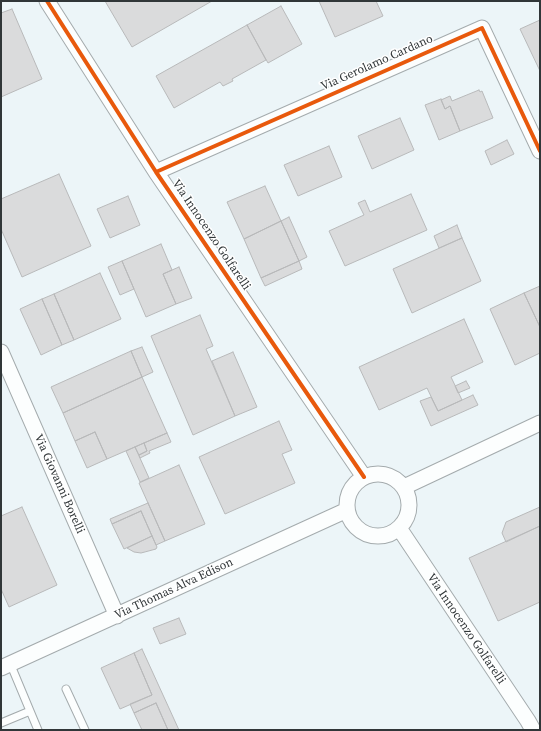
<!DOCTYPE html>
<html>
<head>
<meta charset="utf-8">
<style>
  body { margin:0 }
  #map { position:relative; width:541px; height:731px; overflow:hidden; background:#ecf5f8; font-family:"Source Serif 4",serif }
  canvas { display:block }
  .frame { position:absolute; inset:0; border:2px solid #303638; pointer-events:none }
</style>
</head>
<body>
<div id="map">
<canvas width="541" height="731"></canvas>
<div class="frame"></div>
</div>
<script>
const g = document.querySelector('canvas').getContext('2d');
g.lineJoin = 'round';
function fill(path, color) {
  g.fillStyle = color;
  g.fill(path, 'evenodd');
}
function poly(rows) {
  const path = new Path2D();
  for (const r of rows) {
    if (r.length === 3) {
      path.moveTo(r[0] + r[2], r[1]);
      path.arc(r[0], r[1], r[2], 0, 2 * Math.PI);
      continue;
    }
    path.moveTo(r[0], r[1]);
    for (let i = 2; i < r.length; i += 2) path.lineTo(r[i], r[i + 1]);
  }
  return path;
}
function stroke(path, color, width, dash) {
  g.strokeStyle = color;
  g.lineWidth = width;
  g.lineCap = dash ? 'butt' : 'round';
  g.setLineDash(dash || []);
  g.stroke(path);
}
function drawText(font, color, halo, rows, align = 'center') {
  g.font = font + ' "Source Serif 4",serif';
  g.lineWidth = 3;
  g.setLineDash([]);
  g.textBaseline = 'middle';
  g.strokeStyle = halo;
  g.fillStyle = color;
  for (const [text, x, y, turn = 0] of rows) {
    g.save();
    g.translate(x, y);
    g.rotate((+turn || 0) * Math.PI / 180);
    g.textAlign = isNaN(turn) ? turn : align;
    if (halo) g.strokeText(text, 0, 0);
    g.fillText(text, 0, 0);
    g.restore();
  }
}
const building = poly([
  [105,1,212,1,132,47,105,1],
  [319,1,376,1,383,16,335,37,319,1],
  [281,6,302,44,268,63,247,25,281,6],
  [12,9,42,79,1,97,1,13,12,9],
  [540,20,540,71,520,29,540,20],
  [247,25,266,60,232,79,233,81,223,86,220,82,174,108,156,76,247,25],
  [479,90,480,92,482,91,493,118,460,131,450,106,445,109,441,100,450,96,452,101,479,90],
  [441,99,445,109,450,106,460,131,439,140,425,105,441,99],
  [400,118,414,150,372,169,358,136,400,118],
  [507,140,514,154,491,165,485,151,507,140],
  [329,146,342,177,298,196,284,165,329,146],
  [59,174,91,246,22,277,1,229,1,199,59,174],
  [265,186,281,221,244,239,227,202,265,186],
  [411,194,427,230,345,266,329,231,364,215,358,203,365,200,370,212,411,194],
  [128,196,140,225,110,238,97,209,128,196],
  [289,217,307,257,299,261,281,221,289,217],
  [281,221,299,261,261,278,244,239,281,221],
  [457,225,462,238,439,248,434,236,457,225],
  [462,238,481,281,412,313,393,269,462,238],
  [161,244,172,270,163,274,176,304,146,317,122,261,161,244],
  [122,261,134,289,120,295,108,267,122,261],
  [299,261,302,269,265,286,261,278,299,261],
  [179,267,192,298,176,304,163,274,179,267],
  [100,273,121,319,74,340,54,294,100,273],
  [540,286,540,327,524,293,540,286],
  [524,293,540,327,540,353,515,365,490,309,524,293],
  [54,294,74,340,62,345,42,299,54,294],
  [42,299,62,345,41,355,20,309,42,299],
  [200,315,213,346,206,349,235,416,193,435,151,336,200,315],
  [464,319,483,362,451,377,462,400,438,411,427,388,379,410,359,367,464,319],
  [142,347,153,372,142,377,131,351,142,347],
  [131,351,142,377,63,413,51,387,131,351],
  [233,352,257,407,235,416,212,361,233,352],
  [142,377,167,433,107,459,95,432,75,441,63,413,142,377],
  [466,381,470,388,458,393,455,386,466,381],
  [473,395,478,405,431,426,420,401,431,397,438,411,473,395],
  [279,421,292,450,282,454,295,483,225,514,199,457,279,421],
  [95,432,107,459,87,468,75,441,95,432],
  [167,433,171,442,149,451,150,453,140,458,139,455,147,451,144,443,167,433],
  [144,443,147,451,139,455,135,447,144,443],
  [135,447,149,478,140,482,126,451,135,447],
  [179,465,205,524,165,541,139,483,179,465],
  [148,503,165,541,156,545,141,511,112,524,110,519,148,503],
  [22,507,57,585,9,607,1,589,1,516,22,507],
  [540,507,540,526,506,542,502,533,506,522,540,507],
  [141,511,152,536,124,549,112,524,141,511],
  [540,526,540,602,498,621,469,558,540,526],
  [152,536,157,547,156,549,141,553,134,552,127,548,152,536],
  [179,618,186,634,160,644,153,628,179,618],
  [142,649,179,730,168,730,156,703,134,713,130,704,152,695,134,653,142,649],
  [134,653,152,695,120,709,101,668,134,653],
  [156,703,168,730,142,730,134,713,156,703]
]);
const service = poly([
  [10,663,38,730],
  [66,689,85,730],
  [1,723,30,711]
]);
const minor = poly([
  [47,1,156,172,364,477],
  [156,172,482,28,540,151],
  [1,352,117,616],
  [378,505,31],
  [404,487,540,423],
  [399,528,528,721,533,730],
  [1,668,347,510]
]);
const cycleway = poly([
  [47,1,156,172,364,477],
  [156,172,482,28,540,151]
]);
const streetNames = [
  ["Via Gerolamo Cardano",377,63,-24],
  ["Via Innocenzo Golfarelli",211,235,56],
  ["Via Giovanni Borelli",59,484,66],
  ["Via Thomas Alva Edison",174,589,-25],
  ["Via Innocenzo Golfarelli",466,629,56]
];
fill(building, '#dadbdc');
stroke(building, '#b8b9ba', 1);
stroke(service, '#a4abad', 9);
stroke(minor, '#a4abad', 17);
stroke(service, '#fcfefe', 7);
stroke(minor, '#fcfefe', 15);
stroke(cycleway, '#e8590c', 4);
drawText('12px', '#303638', '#fff', streetNames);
</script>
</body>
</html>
